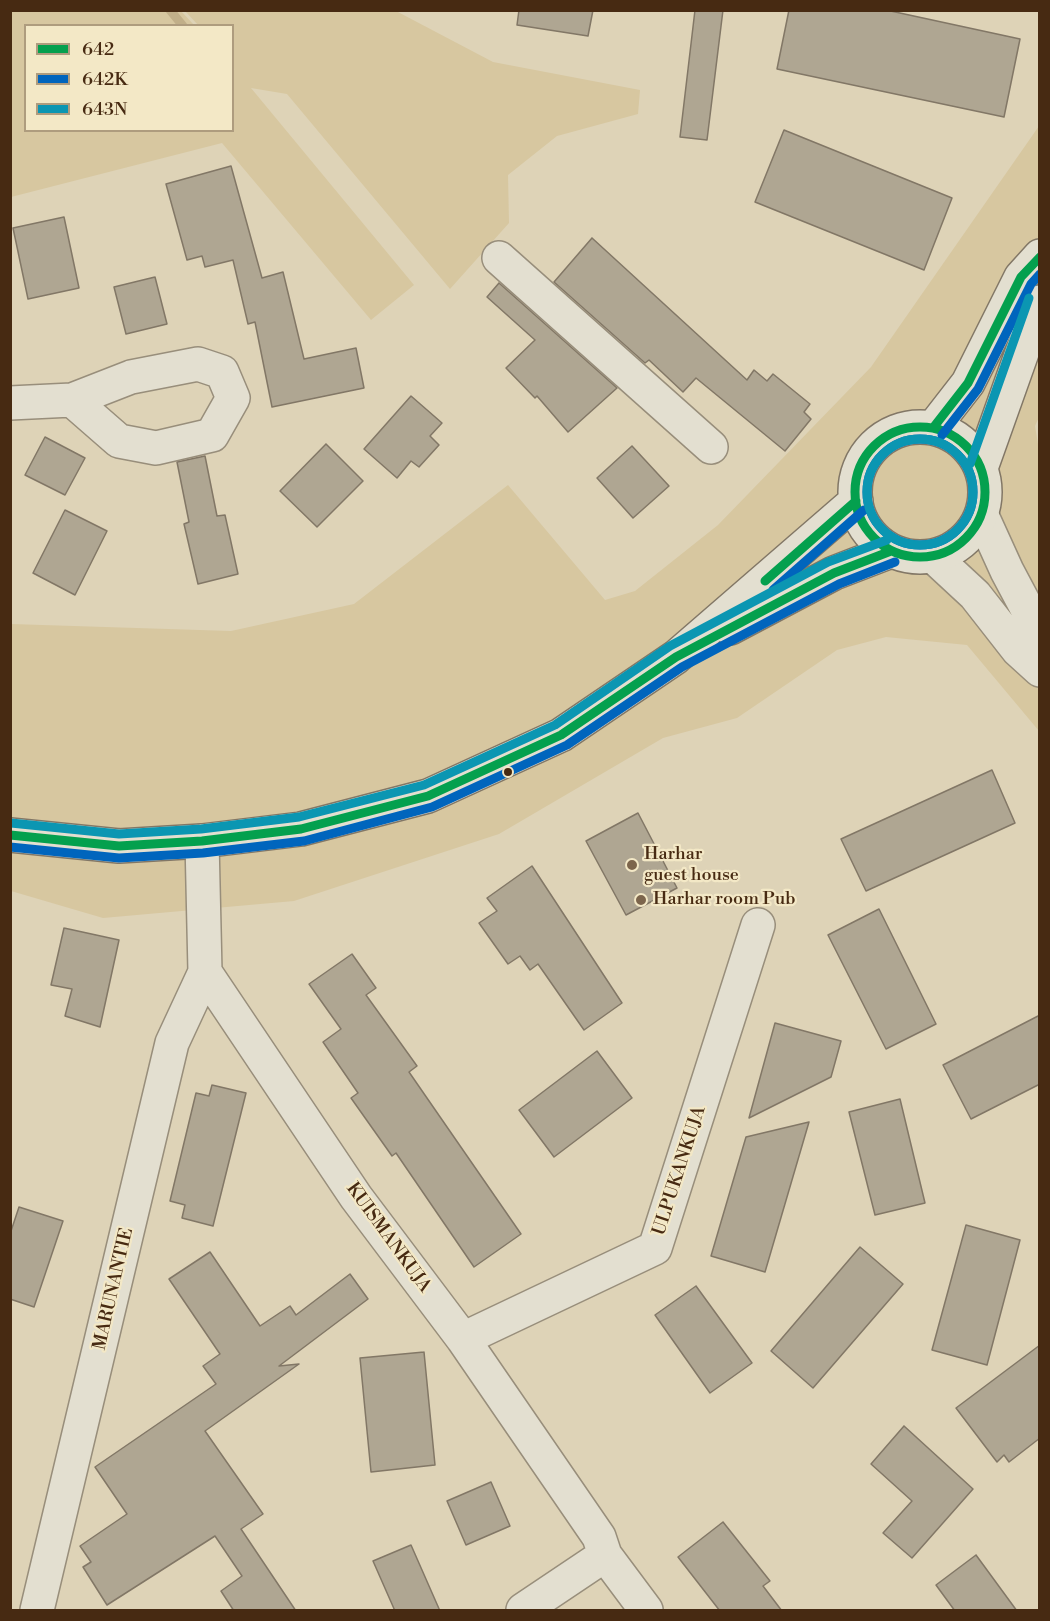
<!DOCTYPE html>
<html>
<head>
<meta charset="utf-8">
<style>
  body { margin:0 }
  #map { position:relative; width:1050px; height:1621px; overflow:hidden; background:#ded3b7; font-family:"Libre Bodoni",serif }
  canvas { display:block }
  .frame { position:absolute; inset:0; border:12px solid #472a12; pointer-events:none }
  .legend { position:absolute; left:24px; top:24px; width:210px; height:108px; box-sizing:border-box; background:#f3e8c6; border:2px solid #ae9c7e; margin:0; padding:8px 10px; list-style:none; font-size:18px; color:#472a12 }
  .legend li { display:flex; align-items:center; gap:12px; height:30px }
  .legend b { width:30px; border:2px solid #ae9c7e }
</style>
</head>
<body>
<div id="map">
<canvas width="1050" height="1621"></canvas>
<div class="frame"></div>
<ul class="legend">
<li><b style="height:8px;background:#04a04e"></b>642</li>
<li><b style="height:8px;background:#0065bd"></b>642K</li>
<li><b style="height:8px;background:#0b96b2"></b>643N</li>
</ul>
</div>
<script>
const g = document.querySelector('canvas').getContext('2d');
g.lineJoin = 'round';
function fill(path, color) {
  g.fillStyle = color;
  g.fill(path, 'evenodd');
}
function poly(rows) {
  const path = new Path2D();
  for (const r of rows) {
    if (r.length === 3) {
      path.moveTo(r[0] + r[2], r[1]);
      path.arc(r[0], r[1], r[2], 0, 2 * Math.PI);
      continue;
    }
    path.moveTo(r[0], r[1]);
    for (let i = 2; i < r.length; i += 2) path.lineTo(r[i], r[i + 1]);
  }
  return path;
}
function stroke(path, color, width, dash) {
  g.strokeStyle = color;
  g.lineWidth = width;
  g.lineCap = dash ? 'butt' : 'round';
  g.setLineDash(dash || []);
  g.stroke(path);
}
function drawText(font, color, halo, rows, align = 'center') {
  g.font = font + ' "Libre Bodoni",serif';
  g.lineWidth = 4.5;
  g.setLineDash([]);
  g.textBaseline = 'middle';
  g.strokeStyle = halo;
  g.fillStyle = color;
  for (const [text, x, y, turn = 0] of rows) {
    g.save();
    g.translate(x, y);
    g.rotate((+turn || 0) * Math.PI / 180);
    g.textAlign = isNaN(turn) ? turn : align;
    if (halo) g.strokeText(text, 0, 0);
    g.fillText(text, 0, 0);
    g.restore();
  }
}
const green = poly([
  [11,11,181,11,194,25,26,26,26,130,232,130,233,68,235,70,233,67,232,26,198,25,185,11,396,11,493,62,640,90,638,114,557,136,508,175,509,223,450,289,287,94,251,88,414,285,371,320,222,143,11,197],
  [1039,126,1040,415,1035,426,1040,456,1039,731,967,645,886,637,837,650,737,718,663,738,499,834,294,901,103,918,11,891,11,624,231,631,354,604,508,485,605,600,635,591,718,525,871,367]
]);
const stream = poly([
  [170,10,183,26]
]);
const building = poly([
  [519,10,593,10,588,36,517,25,519,10],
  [695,10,723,10,707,140,680,137,695,10],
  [789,10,886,10,1020,39,1004,117,777,69,789,10],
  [784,130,952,198,924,270,755,202,784,130],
  [231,166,262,278,283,272,304,359,356,348,364,388,272,407,255,322,248,324,233,260,205,267,202,256,187,260,166,184,231,166],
  [64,217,79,288,28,299,13,228,64,217],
  [592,238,747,380,754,370,767,381,773,374,810,404,804,412,811,419,785,451,696,378,683,392,649,360,645,363,554,282,592,238],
  [155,277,167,324,126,334,114,287,155,277],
  [499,283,617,388,568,432,537,396,535,398,506,368,535,340,487,297,499,283],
  [411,396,442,423,430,436,439,445,419,467,411,461,397,478,364,449,411,396],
  [45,437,85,458,65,495,25,475,45,437],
  [326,444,363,481,317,527,280,491,326,444],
  [632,446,669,486,633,518,597,478,632,446],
  [205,456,217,516,225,515,238,574,198,584,184,524,189,522,177,462,205,456],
  [65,510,107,531,75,595,33,573,65,510],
  [992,770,1015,823,866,891,841,839,992,770],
  [638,813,677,888,626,915,586,841,638,813],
  [532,866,622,1003,584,1030,538,964,530,970,520,956,508,964,479,923,497,911,487,898,532,866],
  [879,909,936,1024,886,1049,828,935,879,909],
  [64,928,119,940,100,1027,65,1016,72,989,51,985,64,928],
  [352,954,376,988,366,995,417,1066,409,1072,521,1234,474,1267,396,1153,392,1156,351,1098,358,1093,323,1042,341,1029,309,984,352,954],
  [1040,1015,1040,1084,971,1119,943,1065,1040,1015],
  [775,1023,841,1041,831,1077,749,1118,775,1023],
  [597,1051,632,1098,554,1157,519,1110,597,1051],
  [212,1085,246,1093,213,1226,182,1218,185,1205,170,1201,196,1093,209,1096,212,1085],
  [900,1099,925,1203,875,1215,849,1112,900,1099],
  [809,1122,765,1272,711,1256,746,1137,809,1122],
  [19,1207,63,1221,34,1307,10,1299,10,1234,19,1207],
  [966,1225,1020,1240,987,1365,932,1350,966,1225],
  [860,1247,903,1284,813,1388,771,1351,860,1247],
  [210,1252,260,1326,290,1306,296,1315,350,1274,368,1299,279,1366,299,1364,205,1431,263,1514,241,1529,296,1611,234,1611,221,1591,242,1576,215,1536,107,1605,83,1567,91,1562,80,1546,127,1514,95,1467,216,1384,203,1366,220,1354,169,1279,210,1252],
  [696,1286,752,1363,710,1393,655,1315,696,1286],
  [1040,1345,1040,1438,1009,1462,1004,1455,997,1462,956,1408,1040,1345],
  [424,1352,435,1465,371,1472,360,1358,424,1352],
  [904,1426,973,1489,912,1558,883,1533,912,1501,871,1464,904,1426],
  [491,1482,510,1526,466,1545,447,1501,491,1482],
  [723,1522,770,1581,763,1586,782,1611,720,1611,678,1557,723,1522],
  [411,1545,440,1611,395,1611,373,1561,411,1545],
  [976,1555,1017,1611,955,1611,936,1585,976,1555]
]);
const minor = poly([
  [499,258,711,447],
  [10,403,72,400,131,377,198,364,222,372,233,398,212,435,156,448,119,441,72,400],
  [202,841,205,972,356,1197,463,1339,599,1537,605,1555,646,1610],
  [463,1339,655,1248,758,925],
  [37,1610,172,1043,205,972],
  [523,1610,605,1555]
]);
const tertiary = poly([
  [982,516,1007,571,1040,633],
  [934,557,975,595,1018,650,1040,670]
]);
const secondary = poly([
  [920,492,65],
  [933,428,968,383,1021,277,1040,256],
  [981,468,1040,302],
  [730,628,834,573,891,551],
  [10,835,119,846,202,841,301,829,428,796,561,735,676,657,856,501]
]);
const bus1 = poly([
  [920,492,65],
  [933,428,968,383,1021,277,1040,257],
  [765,581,856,501],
  [10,835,119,846,202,841,301,829,428,796,561,735,676,657,834,573,891,551]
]);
const bus2 = poly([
  [942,435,978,389,1031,284,1040,274],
  [920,492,53],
  [773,590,864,510],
  [10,847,119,858,203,853,304,841,432,807,567,745,682,667,839,584,895,562]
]);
const bus3 = poly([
  [920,492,53],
  [970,464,1029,298],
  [11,823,119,834,201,829,299,817,424,785,555,725,670,646,828,562,887,540]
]);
const markers = [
  [508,772,5,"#472a12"],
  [632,865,6,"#7c654c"],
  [641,900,6,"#7c654c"]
];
const poiNames = [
  ["Harhar",644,855],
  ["guest house",644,876],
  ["Harhar room Pub",653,900]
];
const streetNames = [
  ["ULPUKANKUJA",680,1171,-72],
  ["KUISMANKUJA",388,1238,54],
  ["MARUNANTIE",114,1289,-77]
];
fill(green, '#d7c7a0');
stroke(stream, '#c1af89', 9);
fill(building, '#afa692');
stroke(building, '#827766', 1.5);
stroke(minor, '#988e7b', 36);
stroke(tertiary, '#988e7b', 36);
stroke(secondary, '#827766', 36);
stroke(minor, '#e3dfd0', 33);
stroke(tertiary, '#e3dfd0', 33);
stroke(secondary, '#e3dfd0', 33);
stroke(bus1, '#04a04e', 9);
stroke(bus2, '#0065bd', 9);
stroke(bus3, '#0b96b2', 9);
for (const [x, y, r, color] of markers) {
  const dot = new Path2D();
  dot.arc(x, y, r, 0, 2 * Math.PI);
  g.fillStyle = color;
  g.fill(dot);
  stroke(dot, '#f3e8c6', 2);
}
drawText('18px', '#472a12', '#f3e8c6', poiNames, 'left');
drawText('18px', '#472a12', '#f3e8c6', streetNames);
</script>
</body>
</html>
